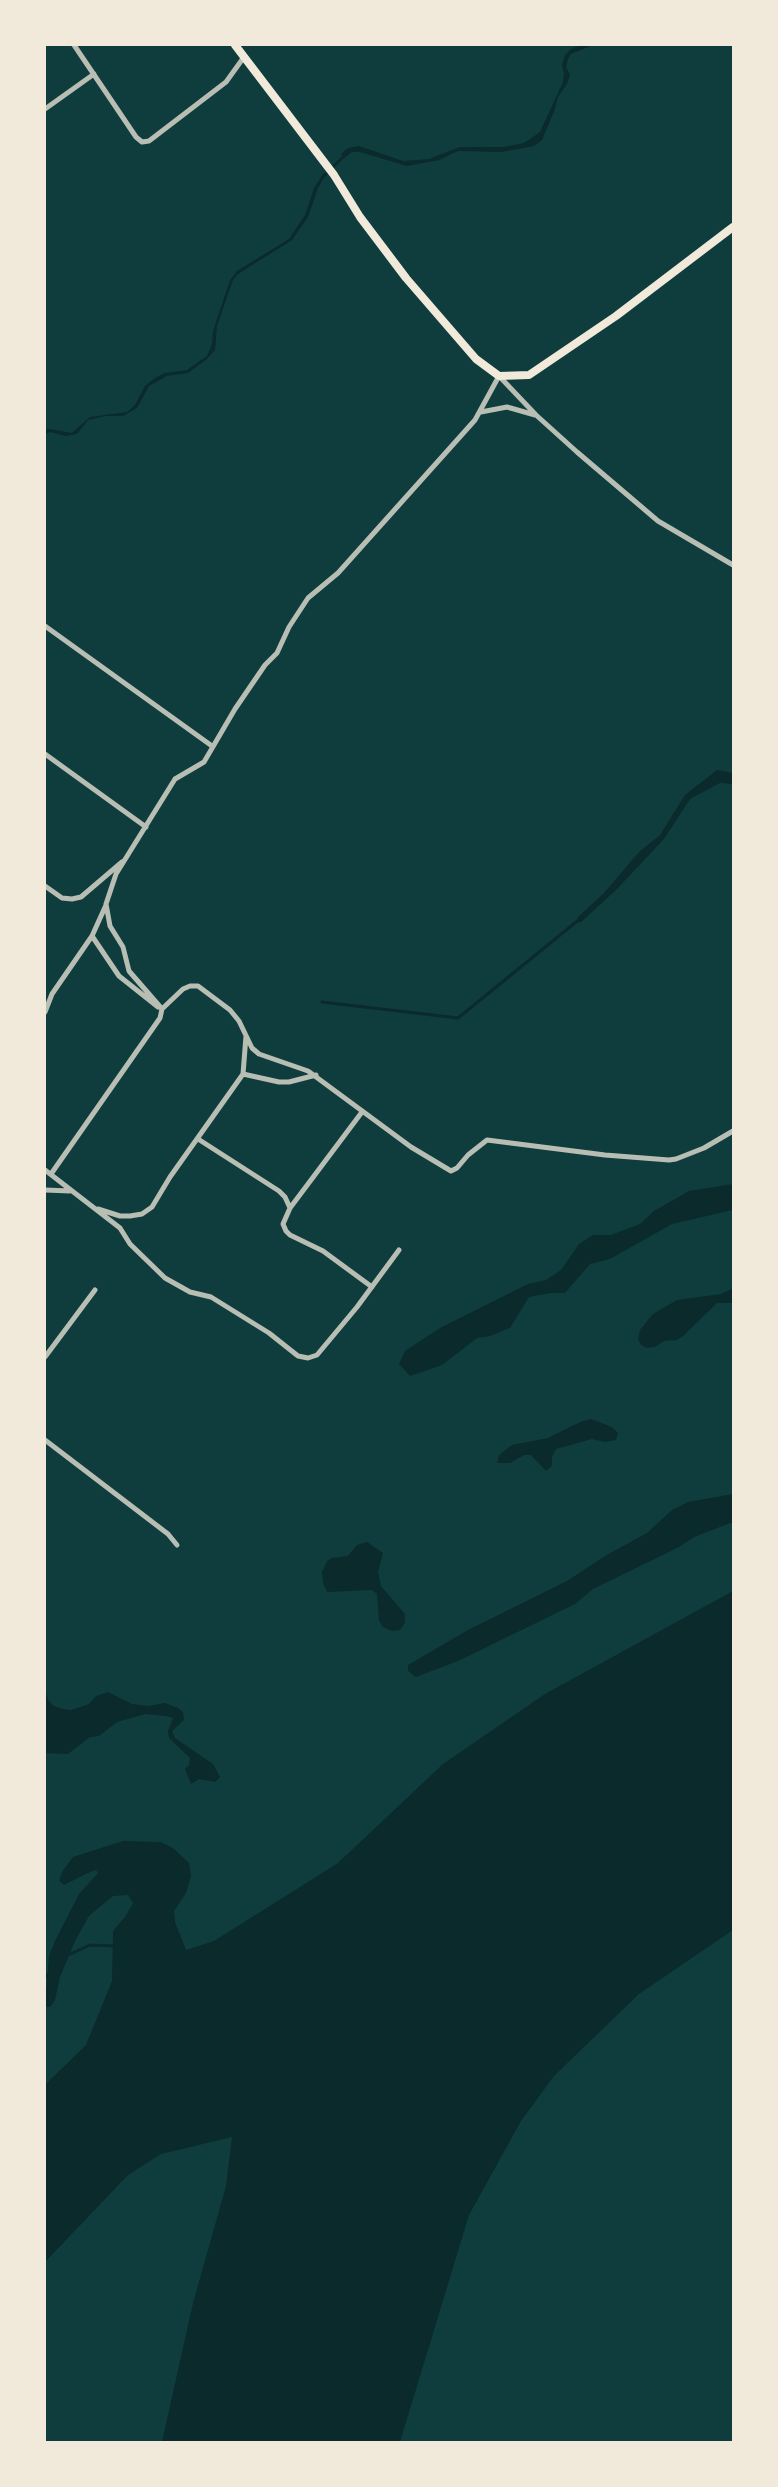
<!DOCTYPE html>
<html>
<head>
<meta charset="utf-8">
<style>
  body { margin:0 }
  #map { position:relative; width:778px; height:2487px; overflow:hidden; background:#0f3d3e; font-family:Mulish,sans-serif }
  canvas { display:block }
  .frame { position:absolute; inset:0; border:46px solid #f1e9da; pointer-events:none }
</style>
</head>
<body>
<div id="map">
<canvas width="778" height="2487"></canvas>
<div class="frame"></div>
</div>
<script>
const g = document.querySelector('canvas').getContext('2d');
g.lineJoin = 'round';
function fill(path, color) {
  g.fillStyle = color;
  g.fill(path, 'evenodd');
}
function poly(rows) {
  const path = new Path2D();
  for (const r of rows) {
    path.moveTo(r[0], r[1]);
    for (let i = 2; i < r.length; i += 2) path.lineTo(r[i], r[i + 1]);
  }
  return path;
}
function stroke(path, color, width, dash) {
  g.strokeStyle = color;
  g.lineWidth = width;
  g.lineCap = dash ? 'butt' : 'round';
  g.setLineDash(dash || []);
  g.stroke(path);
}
const water = poly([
  [581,45,593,45,571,54,568,59,566,67,570,75,567,84,558,97,555,109,542,140,534,146,501,152,458,151,439,160,407,166,360,152,352,152,344,158,341,154,348,148,359,146,403,161,429,159,460,147,504,147,524,143,540,132,563,82,564,74,562,65,565,55,571,49],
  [324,173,325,176,318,188,308,217,292,240,238,274,233,280,217,326,215,350,207,359,188,373,167,376,149,386,137,408,123,416,106,416,88,420,77,434,66,436,50,432,45,434,45,430,50,429,72,433,90,417,127,412,135,405,145,386,155,378,165,373,187,370,207,356,212,344,213,331,230,280,237,271,289,239,305,215,314,188],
  [717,770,733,773,733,784,720,783,690,799,664,839,617,889,580,923,577,918,604,893,639,852,660,835,685,795],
  [733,1184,733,1210,672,1224,610,1259,590,1264,565,1293,551,1293,529,1297,510,1328,490,1336,477,1338,442,1365,410,1376,399,1364,405,1351,440,1328,528,1284,546,1280,561,1270,579,1244,593,1235,611,1235,640,1224,654,1211,689,1191],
  [733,1288,733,1303,717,1303,683,1336,677,1340,664,1341,655,1347,647,1348,641,1345,638,1339,640,1330,653,1314,677,1300,721,1294],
  [591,1419,612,1427,618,1433,616,1440,605,1442,592,1439,556,1449,552,1457,552,1466,546,1471,531,1455,524,1455,510,1463,497,1463,499,1455,512,1445,548,1438,580,1422],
  [733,1494,733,1522,694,1537,679,1547,593,1589,575,1604,458,1661,416,1677,408,1671,408,1665,415,1661,468,1630,567,1581,605,1556,647,1533,672,1510,688,1502],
  [367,1542,383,1553,378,1572,381,1586,405,1614,405,1623,400,1630,392,1631,383,1627,379,1621,377,1594,372,1590,327,1592,323,1583,322,1572,327,1561,332,1558,348,1556,357,1545],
  [733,1591,733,1930,639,1994,554,2076,521,2121,469,2215,400,2442,162,2442,193,2303,226,2186,232,2137,161,2154,128,2175,45,2262,45,2085,86,2045,112,1981,113,1931,125,1917,133,1903,128,1895,113,1896,89,1916,75,1941,60,1977,55,2000,50,2007,45,2006,49,1956,55,1941,79,1894,98,1873,96,1870,88,1873,64,1885,59,1881,62,1872,73,1857,123,1841,161,1842,173,1848,189,1863,191,1876,186,1893,174,1911,175,1922,186,1950,214,1941,338,1863,443,1764,545,1694],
  [45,1690,48,1700,54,1706,63,1709,71,1710,89,1704,96,1696,108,1692,132,1704,148,1706,165,1703,178,1708,183,1712,184,1720,172,1731,175,1738,213,1764,220,1777,215,1782,199,1779,191,1784,185,1769,189,1765,190,1758,169,1738,168,1731,173,1718,166,1716,145,1714,117,1722,99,1736,90,1737,68,1754,45,1753]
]);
const stream = poly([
  [323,177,346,154],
  [322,1002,458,1018,581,918],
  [68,1955,90,1945,116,1946],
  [45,1978,50,1972]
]);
const minor = poly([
  [74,45,136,137,142,142,149,141,226,82,244,57],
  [45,109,94,74],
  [481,412,507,407,535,415],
  [45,626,212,746],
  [45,754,146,827],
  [45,886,62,898,72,899,81,897,122,862],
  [106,905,92,936,119,976,158,1007],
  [162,1009,129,971,123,947,110,926,106,904,116,874,175,779,204,762,235,709,265,665,277,653,289,627,308,598,338,573,475,420,499,376,536,415,577,452,658,521,733,565],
  [45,1012,52,994,92,936],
  [243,1074,279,1082,289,1082,316,1075],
  [362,1112,290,1208,283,1224,286,1231,290,1235,323,1251,372,1287],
  [198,1139,279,1191,285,1197,290,1208],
  [45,1170,120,1228,130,1244,165,1278,190,1292,211,1297,269,1333,298,1356,308,1358,317,1355,357,1307,399,1250],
  [51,1174,160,1018,162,1009,183,989,190,986,198,986,230,1010,239,1021,252,1048,259,1054,308,1071,411,1147,451,1171,457,1168,468,1155,487,1140,605,1155,669,1160,676,1159,704,1148,733,1131],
  [45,1190,70,1191],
  [98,1209,120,1216,130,1216,142,1214,152,1207,170,1177,243,1074,246,1036],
  [45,1357,95,1290],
  [45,1440,168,1534,177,1545]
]);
const secondary = poly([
  [235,45,334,175,360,217,406,278,476,359,499,376,529,375,616,316,733,227]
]);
fill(water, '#0a2a2b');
stroke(stream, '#0a2a2b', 3);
stroke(minor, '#b8beb3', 5);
stroke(secondary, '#f1e9da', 8);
</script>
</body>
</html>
